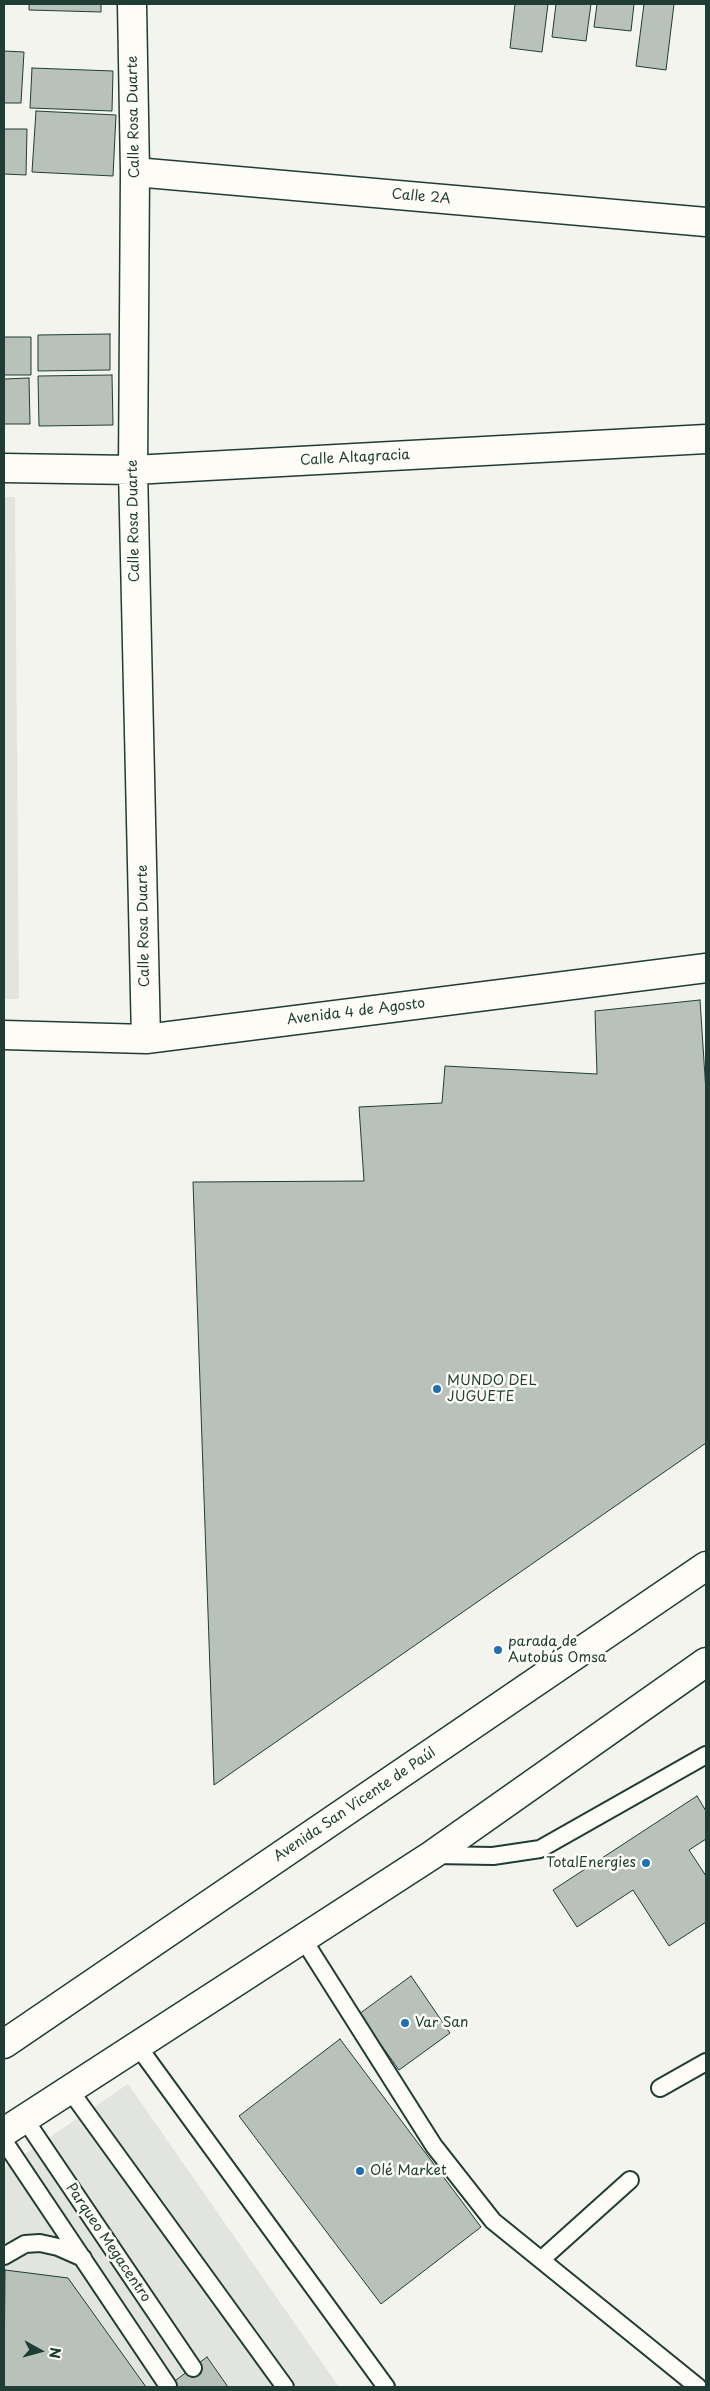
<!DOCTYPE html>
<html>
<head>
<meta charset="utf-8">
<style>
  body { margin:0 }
  #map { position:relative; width:710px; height:2391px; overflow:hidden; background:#f4f4ef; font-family:"Playpen Sans",sans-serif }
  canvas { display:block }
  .frame { position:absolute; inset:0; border:5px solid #1f3d34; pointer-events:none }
  .north { position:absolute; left:15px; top:2326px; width:50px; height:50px; -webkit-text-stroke:4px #fdfcf7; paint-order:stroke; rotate:97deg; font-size:14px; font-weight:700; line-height:20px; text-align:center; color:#1f3d34 }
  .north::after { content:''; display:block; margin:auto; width:18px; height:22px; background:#1f3d34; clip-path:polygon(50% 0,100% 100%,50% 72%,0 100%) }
</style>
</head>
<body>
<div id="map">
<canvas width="710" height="2391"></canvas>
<div class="frame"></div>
<div class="north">N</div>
</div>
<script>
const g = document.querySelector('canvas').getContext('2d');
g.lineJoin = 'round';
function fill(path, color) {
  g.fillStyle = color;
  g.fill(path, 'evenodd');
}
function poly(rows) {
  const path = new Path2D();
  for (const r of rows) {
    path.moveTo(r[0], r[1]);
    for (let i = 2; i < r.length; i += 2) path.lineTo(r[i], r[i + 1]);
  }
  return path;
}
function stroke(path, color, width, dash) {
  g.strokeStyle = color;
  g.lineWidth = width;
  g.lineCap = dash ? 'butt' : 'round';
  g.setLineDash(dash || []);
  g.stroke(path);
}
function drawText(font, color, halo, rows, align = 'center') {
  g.font = font + ' "Playpen Sans",sans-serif';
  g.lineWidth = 5;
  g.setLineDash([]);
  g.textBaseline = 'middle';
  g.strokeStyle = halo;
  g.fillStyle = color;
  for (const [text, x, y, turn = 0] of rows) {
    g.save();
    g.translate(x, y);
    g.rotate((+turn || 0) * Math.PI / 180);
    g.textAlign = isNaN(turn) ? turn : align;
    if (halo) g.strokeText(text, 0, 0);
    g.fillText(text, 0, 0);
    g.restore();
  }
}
const built = poly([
  [4,497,15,497,19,999,4,999],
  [128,2084,339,2387,4,2387,4,2168]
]);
const building = poly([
  [29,4,101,4,101,12,29,10,29,4],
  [515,4,548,4,542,52,510,48,515,4],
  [556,4,591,4,586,41,552,37,556,4],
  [597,4,634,4,631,31,594,27,597,4],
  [644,4,674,4,666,70,636,66,644,4],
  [4,51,24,52,21,103,4,103,4,51],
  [32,68,113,71,112,111,30,108,32,68],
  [36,111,116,115,113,176,32,172,36,111],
  [4,129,27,129,26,175,4,174,4,129],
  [110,334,110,370,38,371,38,335,110,334],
  [4,337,31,337,31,375,4,375,4,337],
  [112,375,113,425,39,426,38,376,112,375],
  [29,378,30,424,4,424,4,379,29,378],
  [700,1000,706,1092,706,1443,214,1785,193,1182,364,1181,359,1107,442,1103,445,1066,597,1074,595,1011,700,1000],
  [697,1796,706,1811,706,1839,689,1850,706,1876,706,1922,669,1946,633,1890,577,1927,553,1890,697,1796],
  [411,1976,450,2033,399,2070,359,2014,411,1976],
  [340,2039,481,2227,381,2304,239,2116,340,2039],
  [5,2270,68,2278,146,2387,4,2387,5,2270],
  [207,2357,228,2387,166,2387,168,2386,207,2357]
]);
const lane = poly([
  [434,1855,493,1856,540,1849,706,1755],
  [303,1939,434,2146,493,2221,698,2387],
  [137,2045,386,2387],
  [660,2088,706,2062],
  [69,2089,285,2387],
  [24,2118,193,2368],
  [4,2141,168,2386],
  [4,2256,25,2244,40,2243,58,2247,83,2258],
  [542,2259,630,2180]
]);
const street = poly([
  [132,4,135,172,133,470,146,1039],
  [135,172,706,222],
  [4,468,133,470,706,439],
  [4,1035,146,1039,706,968]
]);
const primary = poly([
  [4,2044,706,1566],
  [4,2132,432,1855,706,1662]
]);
const markers = [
  [437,1389,5,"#1f6fb2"],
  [498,1650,5,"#1f6fb2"],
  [646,1863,5,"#1f6fb2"],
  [405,2023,5,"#1f6fb2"],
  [360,2171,5,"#1f6fb2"]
];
const streetNames = [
  ["Calle Rosa Duarte",134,117,-91],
  ["Calle 2A",421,197,5],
  ["Calle Altagracia",355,458,-3],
  ["Calle Rosa Duarte",134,521,-91],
  ["Calle Rosa Duarte",144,926,-91],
  ["Avenida 4 de Agosto",356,1012,-7],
  ["Avenida San Vicente de Paúl",355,1805,-34],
  ["Parqueo Megacentro",108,2243,56]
];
const poiNames = [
  ["MUNDO DEL",447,1381],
  ["JUGUETE",447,1397],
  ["parada de",508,1642],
  ["Autobús Omsa",508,1658],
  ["TotalEnergies",636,1863,"right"],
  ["Var San",415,2023],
  ["Olé Market",370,2171]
];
fill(built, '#e2e5df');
fill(building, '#b9c1bb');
stroke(building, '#1f3d34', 1);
stroke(lane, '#1f3d34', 20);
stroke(street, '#1f3d34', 31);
stroke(primary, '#1f3d34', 31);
stroke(lane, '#fdfcf7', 16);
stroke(street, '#fdfcf7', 28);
stroke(primary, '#fdfcf7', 28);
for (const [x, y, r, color] of markers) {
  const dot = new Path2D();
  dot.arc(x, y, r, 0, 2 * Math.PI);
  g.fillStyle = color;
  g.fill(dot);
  stroke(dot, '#fdfcf7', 2);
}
drawText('14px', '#1f3d34', '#fdfcf7', streetNames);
drawText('14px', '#1f3d34', '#fdfcf7', poiNames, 'left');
</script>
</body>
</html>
